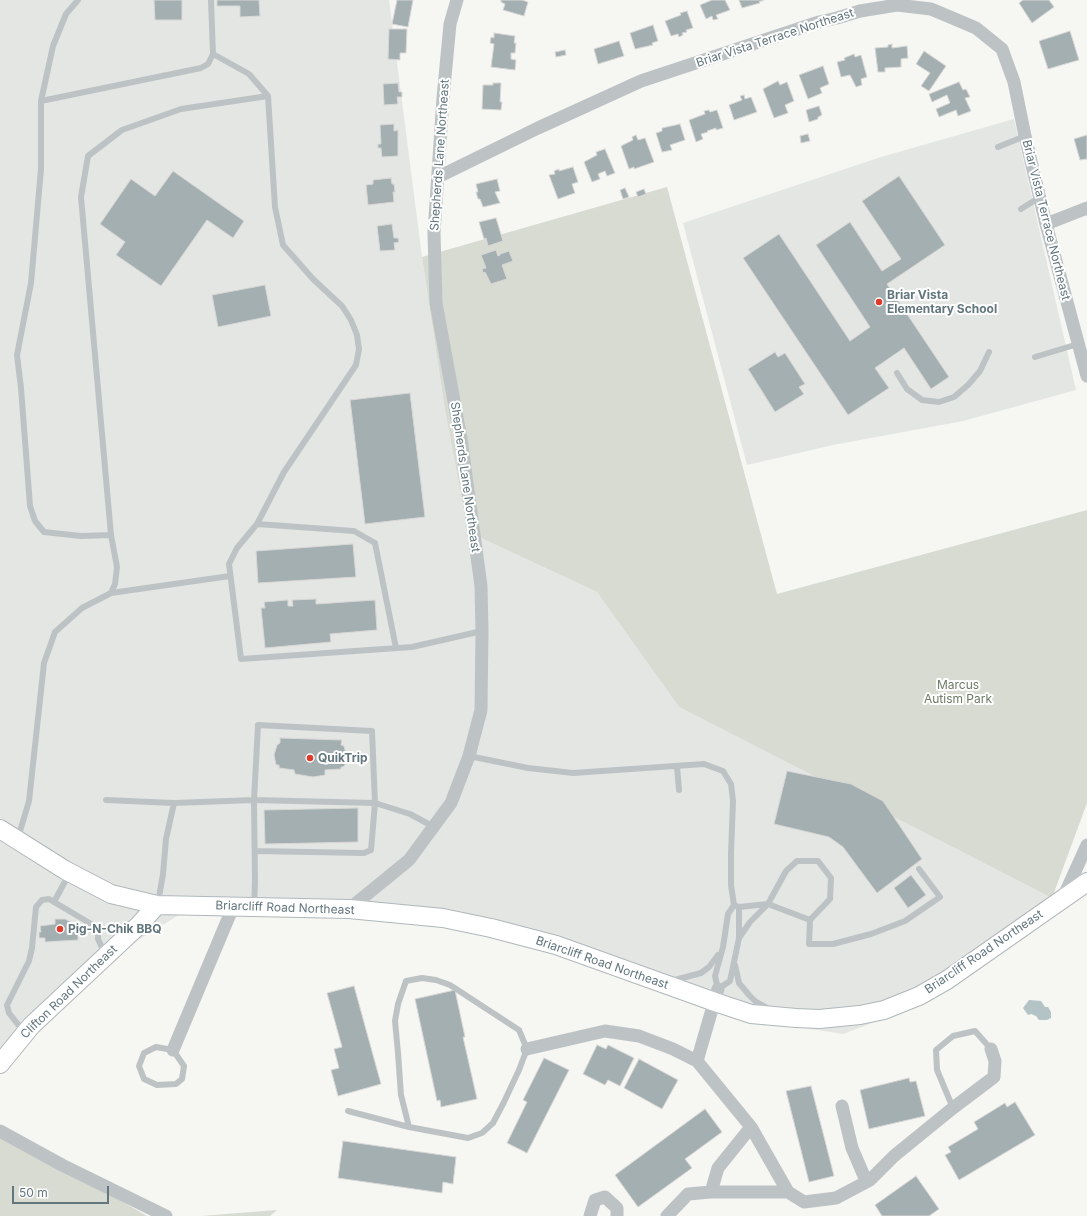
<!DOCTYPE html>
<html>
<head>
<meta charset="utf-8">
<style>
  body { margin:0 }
  #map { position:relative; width:1087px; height:1216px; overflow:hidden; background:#f6f6f3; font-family:Inter,sans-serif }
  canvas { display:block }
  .scale { position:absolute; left:12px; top:1186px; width:97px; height:18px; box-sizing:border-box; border:2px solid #62767d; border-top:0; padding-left:5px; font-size:12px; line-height:14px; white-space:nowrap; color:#62767d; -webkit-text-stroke:3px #fff; paint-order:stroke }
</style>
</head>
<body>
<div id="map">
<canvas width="1087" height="1216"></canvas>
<div class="scale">50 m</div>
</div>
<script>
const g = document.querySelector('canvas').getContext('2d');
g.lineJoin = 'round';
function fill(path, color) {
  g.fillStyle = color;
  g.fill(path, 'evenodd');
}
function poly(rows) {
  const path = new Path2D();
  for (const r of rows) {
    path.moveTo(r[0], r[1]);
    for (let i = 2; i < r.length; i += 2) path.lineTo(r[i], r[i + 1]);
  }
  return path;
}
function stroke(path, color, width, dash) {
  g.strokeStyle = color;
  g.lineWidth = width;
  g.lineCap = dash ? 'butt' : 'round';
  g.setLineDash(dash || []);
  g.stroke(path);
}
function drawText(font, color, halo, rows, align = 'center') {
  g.font = font + ' Inter,sans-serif';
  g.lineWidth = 4;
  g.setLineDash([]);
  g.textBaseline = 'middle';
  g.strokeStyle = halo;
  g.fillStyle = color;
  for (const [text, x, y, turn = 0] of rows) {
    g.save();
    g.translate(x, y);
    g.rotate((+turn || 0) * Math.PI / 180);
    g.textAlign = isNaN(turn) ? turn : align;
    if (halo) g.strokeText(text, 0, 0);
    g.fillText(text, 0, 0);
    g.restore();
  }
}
const built = poly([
  [0,0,389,0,422,257,445,410,468,532,597,592,679,707,1052,898,981,961,930,1001,843,1034,759,1021,458,917,184,912,56,990,0,1051],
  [1014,119,1076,390,963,421,833,445,747,465,683,223,881,157]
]);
const green = poly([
  [667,187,777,594,1087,510,1087,803,1052,898,679,707,597,592,468,532,445,410,422,257],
  [0,1130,147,1216,0,1216],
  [277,1210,270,1216,201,1216]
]);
const water = poly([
  [1029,1000,1041,1001,1045,1007,1048,1007,1051,1012,1051,1018,1047,1020,1039,1020,1036,1016,1031,1014,1028,1015,1023,1008]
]);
const building = poly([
  [154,0,182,0,182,20,155,20,154,0],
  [217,0,259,0,260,16,240,17,240,6,217,6,217,0],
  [397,0,413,0,408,27,392,24,397,0],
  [501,0,522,0,528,2,524,16,503,10,505,4,501,2,501,0],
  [712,0,725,0,730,10,716,15,718,19,713,20,712,16,706,19,700,5,712,0],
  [739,0,764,0,759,2,760,3,742,8,739,0],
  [1023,0,1049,0,1054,7,1032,23,1019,3,1023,0],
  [687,11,693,28,686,30,687,32,682,33,683,35,679,37,678,34,671,36,665,21,681,15,680,13,687,11],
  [653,25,658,41,652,43,653,45,635,49,630,33,653,25],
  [389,29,407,29,406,53,400,53,400,60,388,59,389,29],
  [1070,31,1079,60,1048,69,1039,41,1070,31],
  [494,33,515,36,514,43,516,43,515,53,511,53,511,59,516,60,515,70,491,67,494,44,490,43,491,37,494,38,494,33],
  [619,41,624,56,598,64,594,49,619,41],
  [892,44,892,48,907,46,908,58,901,59,901,67,885,68,885,72,878,72,875,48,888,47,888,45,892,44],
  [565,50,566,55,556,57,555,52,565,50],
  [924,51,946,66,929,91,921,86,930,73,916,64,924,51],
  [854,54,855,57,861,55,867,77,861,79,862,85,856,87,850,75,841,77,837,62,845,60,844,58,854,54],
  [823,66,829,84,820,88,822,93,808,99,799,75,823,66],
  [778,81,780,85,787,82,794,101,785,105,788,113,774,118,763,89,778,81],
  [959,82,963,90,966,89,970,97,965,98,971,111,958,116,956,110,939,117,936,109,950,103,947,95,932,102,929,94,959,82],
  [398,83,399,92,402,92,402,97,397,97,398,104,384,105,383,84,398,83],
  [493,83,501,83,500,102,502,102,501,110,482,109,483,85,493,85,493,83],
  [744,95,745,99,751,97,757,112,734,120,729,105,742,100,740,96,744,95],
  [819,106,822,115,818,117,818,119,809,122,806,110,819,106],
  [709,110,710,112,717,110,723,128,716,130,716,128,707,131,708,132,701,134,703,139,696,142,689,120,705,114,704,111,709,110],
  [394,124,394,131,398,130,398,156,382,157,381,148,378,148,378,144,381,144,380,125,394,124],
  [680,124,685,140,670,145,672,150,662,152,656,133,662,131,662,128,680,124],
  [808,134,810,141,801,143,800,136,808,134],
  [636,135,638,140,645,138,654,162,634,169,634,167,629,169,621,146,633,140,632,137,636,135],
  [1087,135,1087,159,1080,160,1074,139,1087,135],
  [605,149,615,173,607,176,605,171,598,174,600,179,592,182,584,162,597,155,596,152,605,149],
  [573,167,578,182,572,184,575,193,558,199,549,175,555,174,554,171,559,169,559,171,573,167],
  [173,171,244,221,233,238,207,220,161,286,116,255,125,242,100,224,131,179,155,196,173,171],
  [899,176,945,245,887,284,949,377,931,389,904,348,875,368,889,388,848,415,743,258,779,234,850,341,870,327,816,245,850,222,882,271,901,259,862,201,899,176],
  [391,178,392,184,394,184,395,192,393,192,394,202,368,205,366,185,373,184,373,180,391,178],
  [497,179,500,191,495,192,500,203,483,207,480,199,478,199,476,192,478,192,476,184,497,179],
  [625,188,629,197,623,199,620,190,625,188],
  [644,189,646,194,638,197,636,192,644,189],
  [496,218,503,241,488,246,486,238,484,239,479,222,496,218],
  [392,224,394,238,398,238,399,242,394,243,395,250,380,251,377,226,392,224],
  [496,250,498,256,500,255,500,254,509,251,513,261,502,265,507,279,491,284,485,272,483,273,482,269,486,268,481,255,496,250],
  [265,285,271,316,218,327,212,295,265,285],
  [775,352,778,357,785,353,805,384,799,387,804,394,775,412,748,369,775,352],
  [410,393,425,517,365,524,350,400,410,393],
  [353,544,356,577,258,583,256,551,353,544],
  [316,599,316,604,375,600,377,630,330,634,331,642,265,648,261,608,265,608,264,602,288,600,288,606,293,606,292,600,316,599],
  [280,738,342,740,341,745,344,746,346,754,345,765,343,767,341,767,341,769,325,770,325,775,313,777,295,774,294,770,279,768,279,765,276,765,274,755,277,745,280,743,280,738],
  [787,771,851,784,883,801,922,859,877,893,843,847,829,837,774,824,787,771],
  [358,808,358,842,265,844,264,810,358,808],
  [911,875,926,895,908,908,894,888,911,875],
  [55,919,65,919,78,926,78,940,45,942,45,938,39,938,39,932,41,932,40,926,55,924,55,919],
  [354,986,381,1084,338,1096,331,1070,339,1068,334,1049,342,1047,327,993,354,986],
  [455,990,465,1037,463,1037,477,1099,441,1107,440,1100,437,1101,415,999,455,990],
  [597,1045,606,1049,608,1045,634,1058,620,1086,608,1080,605,1085,583,1074,597,1045],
  [544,1058,569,1070,527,1153,507,1143,527,1102,523,1100,544,1058],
  [639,1059,678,1080,662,1109,624,1088,639,1059],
  [909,1078,910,1082,916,1081,925,1116,869,1129,860,1090,909,1078],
  [811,1086,834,1176,809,1182,786,1091,811,1086],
  [1015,1102,1035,1135,959,1180,945,1155,951,1152,948,1147,978,1129,974,1122,1005,1103,1007,1107,1015,1102],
  [705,1109,722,1132,685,1159,692,1168,638,1207,615,1175,705,1109],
  [343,1141,456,1157,453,1184,443,1182,442,1193,338,1178,343,1141],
  [916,1176,939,1209,929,1216,882,1216,875,1205,916,1176]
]);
const lane = poly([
  [78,0,66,14,53,46,41,101,41,169,31,283,17,355,21,388,30,506,35,521,44,532,81,536,111,535,117,567,115,584,111,593],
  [211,0,213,54,249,74,268,96,275,207,283,245,313,279,342,306,351,320,357,335,359,349,356,365,284,472,257,524,237,548,229,564,241,659,412,647,482,631],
  [41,101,201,68,208,64,213,54],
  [998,147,1025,136],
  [1021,209,1040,197],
  [1035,357,1078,344],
  [897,373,907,389,922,400,939,402,954,397,968,385,980,371,989,352],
  [257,524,354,531,375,543,396,648],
  [111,535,81,197,88,156,122,130,181,109,268,96],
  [469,756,528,768,573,773,704,764,723,771,731,784,733,801,731,853,731,885,734,905,728,914,723,947,715,976,718,989,730,981,739,938,739,907,734,905],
  [677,766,679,790],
  [106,800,174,803,166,839,163,874,158,903],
  [174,803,254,800,258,725,372,731,375,803,371,850,364,853,255,851],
  [18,838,29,801,44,663,55,632,82,608,111,593,230,576],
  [54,902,69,874],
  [254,906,255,882,254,800,375,803,410,814,434,827],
  [739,907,768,904,810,920],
  [739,938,750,922,768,904,786,871,797,861,818,861,831,878,830,899,810,920,809,944,833,944,871,934,905,921,940,897,919,869],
  [735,965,739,983,749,995,756,1002,771,1010],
  [671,981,701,973,709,967,718,955],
  [24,1032,9,1013,7,1005,29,961,32,948,36,907,42,900,49,899,98,928,98,939,105,954],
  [156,1047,173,1050,184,1066,182,1079,176,1084,157,1085,144,1079,139,1066,144,1053,156,1047],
  [953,1108,937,1070,936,1050,953,1036,975,1031,991,1049],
  [348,1111,409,1127,468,1138,482,1133,493,1123,504,1102,519,1070,527,1049,519,1030,450,985,436,980,422,978,406,981,398,1004,395,1021,398,1053,401,1095,409,1127]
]);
const street = poly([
  [438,177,538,128,641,81,819,22,837,18,860,11,897,5,931,9,976,28,1002,49,1014,82,1025,136,1046,224,1087,376],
  [1046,224,1087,208],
  [1063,898,1087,845],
  [349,909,409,860,451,803,469,756,481,710,482,631,481,586,461,439,436,303,434,233,443,98,450,24,457,0],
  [527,1049,605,1031,639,1036,673,1049,697,1061,751,1127,788,1192,804,1202,836,1198,870,1180,894,1156,953,1108,994,1077,995,1061,991,1049],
  [173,1050,233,907],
  [697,1061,718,989],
  [842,1106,852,1148,864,1176,870,1180],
  [0,1131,62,1165,166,1216],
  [711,1192,718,1168,751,1127],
  [590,1216,595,1200,605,1197,617,1208,617,1216],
  [667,1216,688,1194,711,1192,788,1192]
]);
const secondary = poly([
  [0,829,65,870,111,894,157,905,349,909,443,918,491,928,556,945,715,1002,751,1014,796,1018,819,1019,860,1015,884,1010,919,996,947,980,1087,882],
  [0,1064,31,1026,139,925,157,905]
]);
const markers = [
  [879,302,4,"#df3a2a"],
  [310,758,4,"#df3a2a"],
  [60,929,4,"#df3a2a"]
];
const streetNames = [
  ["Briar Vista Terrace Northeast",775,38,-18],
  ["Shepherds Lane Northeast",440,155,-86],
  ["Briar Vista Terrace Northeast",1046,220,76],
  ["Shepherds Lane Northeast",465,477,82],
  ["Briarcliff Road Northeast",285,908,2],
  ["Briarcliff Road Northeast",984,952,-34],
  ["Briarcliff Road Northeast",602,963,19],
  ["Clifton Road Northeast",69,992,-44]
];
const poiNames = [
  ["Briar Vista",887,295],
  ["Elementary School",887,309],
  ["QuikTrip",318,758],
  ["Pig-N-Chik BBQ",68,929]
];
const parkNames = [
  ["Marcus",958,685],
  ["Autism Park",958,699]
];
fill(built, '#e4e6e4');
fill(green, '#d7dbd2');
fill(water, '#b4c4c6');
fill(building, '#a4afb2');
stroke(building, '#d8d7d6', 1);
stroke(secondary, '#b0b7ba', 20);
stroke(lane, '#bdc3c5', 6);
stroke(street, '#bdc3c5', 13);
stroke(secondary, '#fff', 18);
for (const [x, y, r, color] of markers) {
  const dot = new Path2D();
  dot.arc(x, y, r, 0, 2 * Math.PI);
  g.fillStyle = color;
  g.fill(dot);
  stroke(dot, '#fff', 1.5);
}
drawText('12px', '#62767d', '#fff', streetNames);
drawText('bold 12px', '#62767d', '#fff', poiNames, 'left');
drawText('12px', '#6c7b65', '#fff', parkNames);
</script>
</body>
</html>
